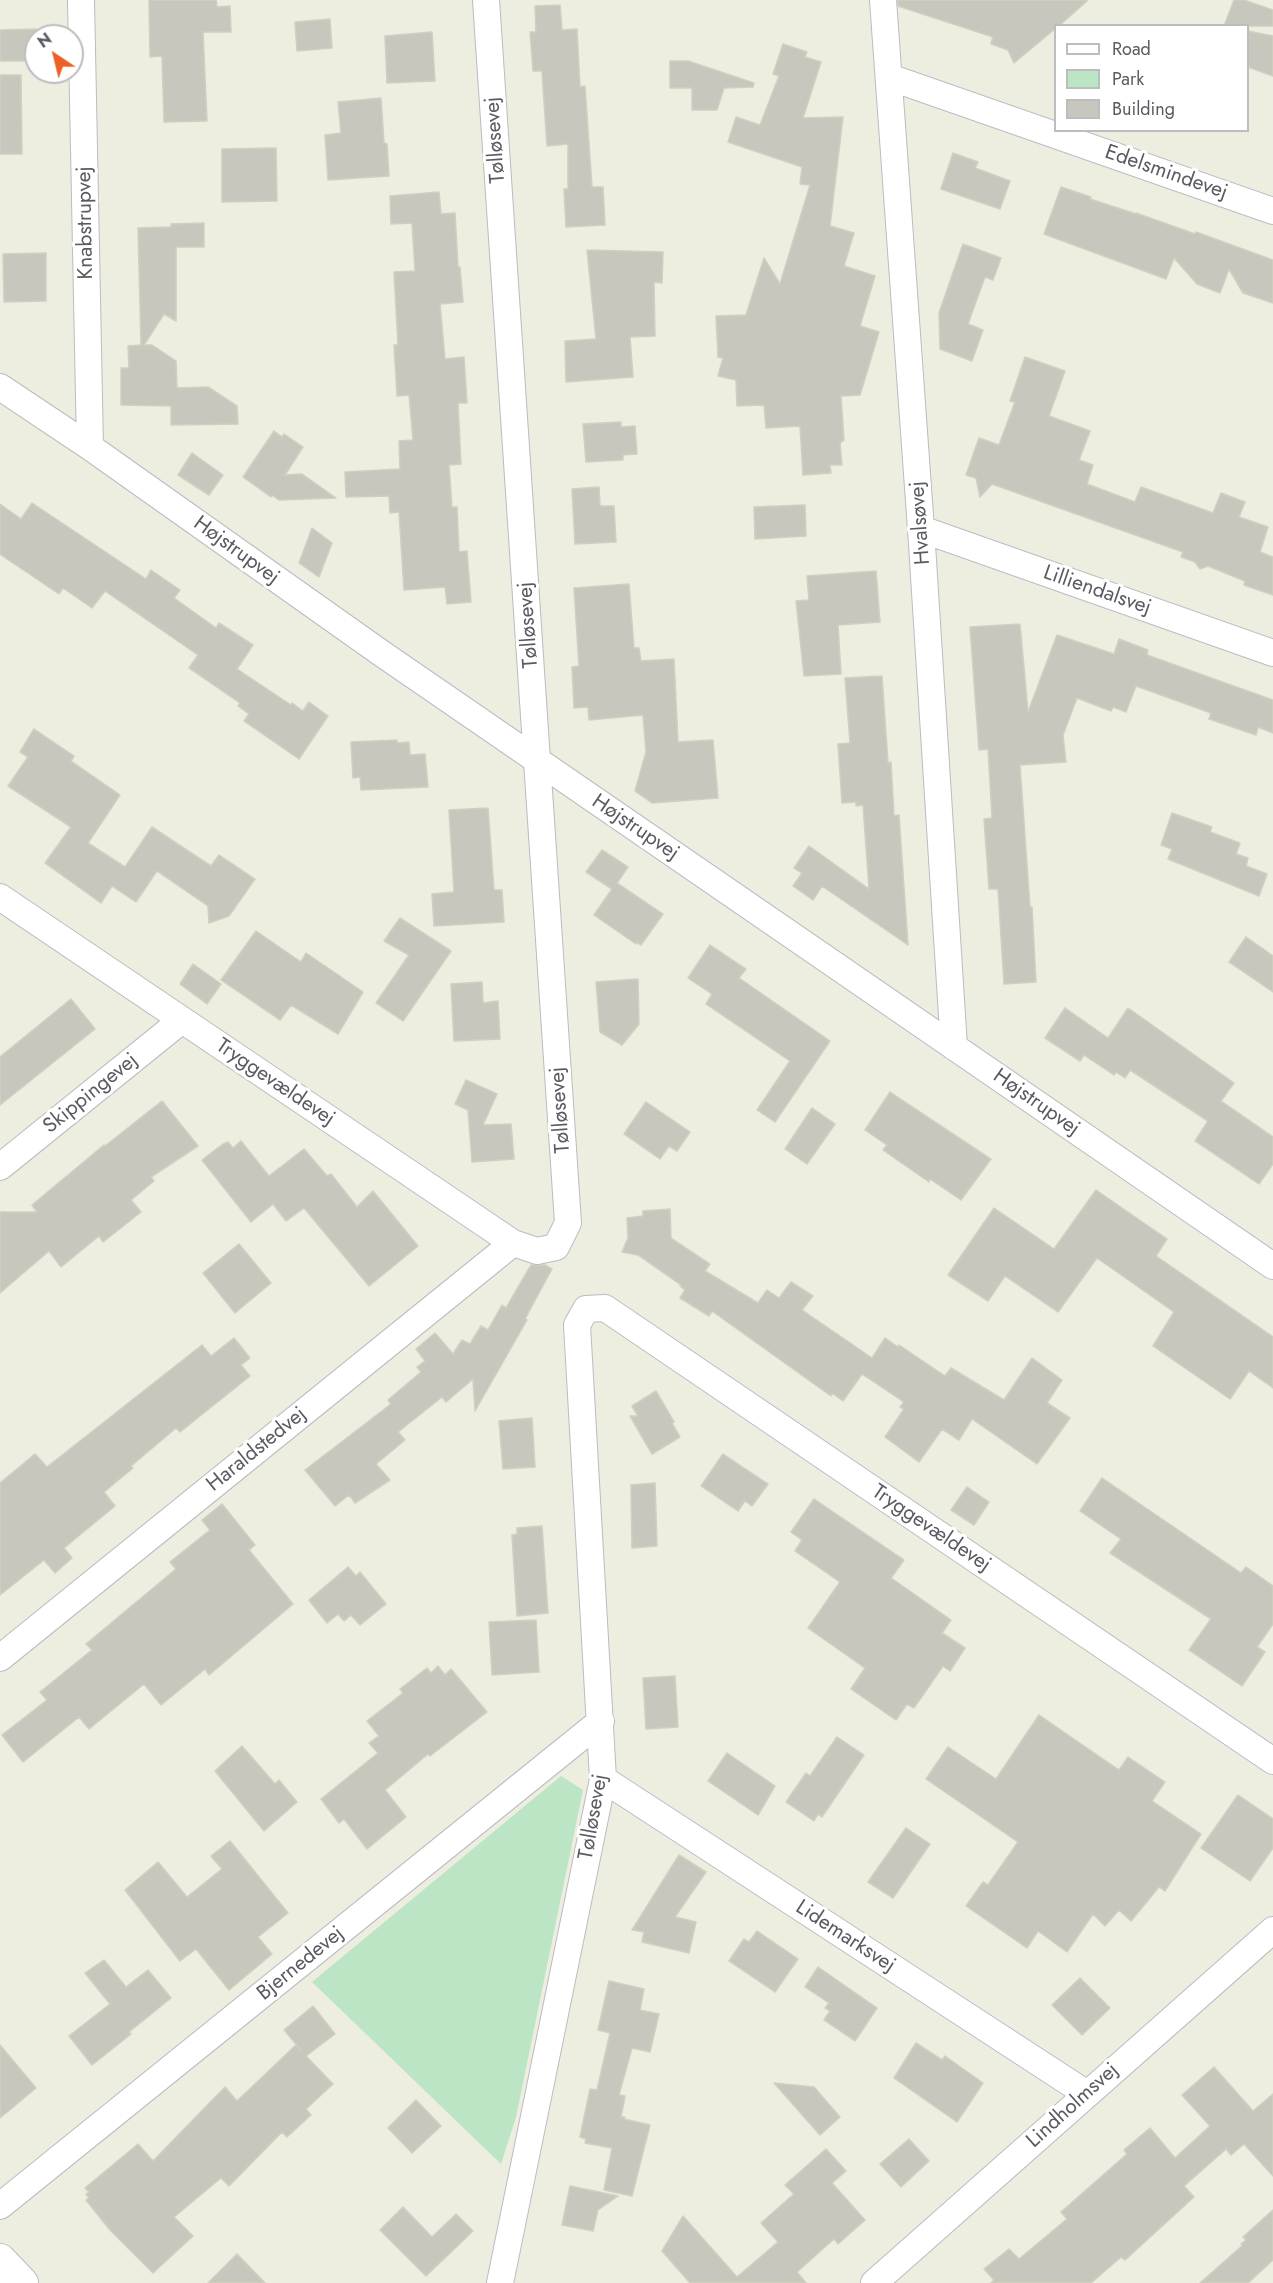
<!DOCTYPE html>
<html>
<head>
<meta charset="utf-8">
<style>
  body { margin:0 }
  #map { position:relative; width:1273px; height:2283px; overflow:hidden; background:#edede0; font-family:Jost,sans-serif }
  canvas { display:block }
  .legend { position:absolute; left:1054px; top:24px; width:195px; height:108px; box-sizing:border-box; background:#fff; border:2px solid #bdbdc0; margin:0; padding:8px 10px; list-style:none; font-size:18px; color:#595b62 }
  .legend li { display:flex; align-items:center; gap:12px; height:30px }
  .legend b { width:30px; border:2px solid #bdbdc0 }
  .north { position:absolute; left:24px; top:24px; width:60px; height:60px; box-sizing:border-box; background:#fff; border:2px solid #bdbdc0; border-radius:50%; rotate:325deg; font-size:16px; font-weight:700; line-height:24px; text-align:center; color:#595b62 }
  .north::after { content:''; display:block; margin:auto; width:21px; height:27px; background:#ec6127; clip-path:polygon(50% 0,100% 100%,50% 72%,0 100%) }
</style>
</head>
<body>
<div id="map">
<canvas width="1273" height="2283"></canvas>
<ul class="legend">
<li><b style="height:8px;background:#fff"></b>Road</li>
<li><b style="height:16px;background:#bce5c5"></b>Park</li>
<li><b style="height:16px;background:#c7c7bd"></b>Building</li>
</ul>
<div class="north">N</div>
</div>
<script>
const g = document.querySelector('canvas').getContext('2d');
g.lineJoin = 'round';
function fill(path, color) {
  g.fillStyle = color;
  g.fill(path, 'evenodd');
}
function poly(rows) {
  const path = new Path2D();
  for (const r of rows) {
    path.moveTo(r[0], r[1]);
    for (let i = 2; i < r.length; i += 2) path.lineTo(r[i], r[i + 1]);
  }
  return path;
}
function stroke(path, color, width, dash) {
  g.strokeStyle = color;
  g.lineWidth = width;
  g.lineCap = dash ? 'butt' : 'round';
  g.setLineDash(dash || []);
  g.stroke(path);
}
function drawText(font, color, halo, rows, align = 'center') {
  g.font = font + ' Jost,sans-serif';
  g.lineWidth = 6;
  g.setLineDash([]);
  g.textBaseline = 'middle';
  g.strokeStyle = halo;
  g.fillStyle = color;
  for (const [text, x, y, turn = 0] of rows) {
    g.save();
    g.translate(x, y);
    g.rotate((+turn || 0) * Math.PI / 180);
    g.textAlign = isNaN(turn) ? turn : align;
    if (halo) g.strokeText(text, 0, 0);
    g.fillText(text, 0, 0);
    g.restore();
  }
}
const green = poly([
  [561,1776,583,1790,516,2117,501,2164,312,1982]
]);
const building = poly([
  [149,0,216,0,217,7,230,6,231,32,203,32,207,121,164,122,162,56,150,57,149,0],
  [898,0,1088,0,1059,26,1056,26,1056,28,1014,63,1008,50,991,44,993,37,898,6,898,0],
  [1234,0,1244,0,1273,10,1273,26,1224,26,1234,0],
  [560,5,562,30,577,29,580,87,585,86,592,187,603,187,605,225,566,227,564,189,568,189,568,144,547,146,542,71,533,71,530,32,536,32,535,6,560,5],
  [330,19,332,48,297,51,295,22,330,19],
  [36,29,36,61,0,61,0,30,36,29],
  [1248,31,1273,36,1273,76,1248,67,1248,31],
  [432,32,435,81,387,83,385,36,432,32],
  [783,44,807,52,805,57,821,62,803,118,843,117,830,226,854,233,844,266,875,276,860,326,879,332,860,395,841,396,844,440,840,443,842,465,830,465,831,473,803,475,800,426,766,428,764,405,737,406,736,380,718,376,723,358,718,357,716,316,746,315,764,258,780,284,810,185,800,184,802,167,728,142,736,117,760,125,779,76,773,74,783,44],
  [670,61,688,61,754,83,753,87,724,88,717,110,692,110,692,88,670,88,670,61],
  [0,75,21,75,22,154,0,154,0,75],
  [381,98,384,143,387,144,389,176,328,180,325,135,341,133,338,102,381,98],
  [276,148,277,201,222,202,222,149,276,148],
  [953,153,978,162,975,168,1010,181,1000,209,941,189,953,153],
  [1061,187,1091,197,1090,199,1136,214,1136,213,1195,234,1196,232,1273,260,1273,303,1243,293,1229,269,1220,293,1197,284,1174,258,1166,279,1044,234,1061,187],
  [439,192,441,214,455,213,458,267,460,267,463,302,440,304,445,359,464,357,467,403,458,403,461,464,449,465,452,507,457,507,459,552,467,551,471,602,447,604,445,587,404,590,399,512,390,513,389,496,346,497,345,472,400,469,399,441,413,440,409,395,397,396,394,345,398,345,394,272,415,271,412,223,391,224,390,196,439,192],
  [204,223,204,247,176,247,176,321,164,314,144,345,152,345,176,361,177,388,208,387,237,406,238,424,171,425,171,406,121,405,121,368,129,368,128,346,141,345,138,228,171,227,171,224,204,223],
  [963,244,1001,258,993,280,985,277,968,324,983,330,972,361,940,349,939,313,963,244],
  [587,250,663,252,662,283,654,282,655,336,630,337,633,377,566,382,565,341,596,339,587,250],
  [46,253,46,301,4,302,3,254,46,253],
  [1025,357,1065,371,1049,416,1090,431,1079,460,1093,465,1087,484,1135,502,1141,487,1213,513,1221,493,1245,502,1239,517,1268,527,1260,552,1273,557,1273,595,1244,585,1245,581,1208,566,1200,569,1195,562,1181,557,1183,552,992,484,980,497,976,478,966,475,979,438,999,445,1015,402,1010,401,1025,357],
  [621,422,621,427,635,426,637,454,623,455,623,460,586,462,583,424,621,422],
  [274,431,282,437,284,434,303,447,285,475,302,474,336,498,279,500,272,495,271,497,243,477,274,431],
  [192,453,223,475,209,495,178,475,192,453],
  [599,487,600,506,614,506,616,542,575,544,572,489,599,487],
  [32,503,146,579,151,570,180,590,174,598,216,628,219,623,253,645,237,669,291,705,292,703,303,711,309,702,328,716,299,759,244,721,249,714,238,706,240,703,189,668,198,655,105,591,92,608,63,588,59,594,0,554,0,504,21,519,32,503],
  [805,505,806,536,755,539,754,507,805,505],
  [312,528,332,543,319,577,299,563,312,528],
  [876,571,880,622,838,625,841,674,804,676,796,601,809,600,807,576,876,571],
  [629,584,634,648,639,648,641,661,674,659,678,742,713,740,718,798,652,803,635,791,646,752,643,715,589,720,588,707,574,708,572,667,579,666,574,588,629,584],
  [1020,624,1028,712,1057,635,1114,654,1119,639,1148,650,1147,655,1273,700,1273,733,1258,727,1256,735,1209,719,1211,713,1136,686,1126,712,1113,707,1111,711,1077,698,1063,735,1066,762,1020,765,1030,907,1032,907,1036,982,1004,984,998,889,989,889,984,819,992,818,988,749,979,750,970,627,1020,624],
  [882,676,888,763,891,762,894,816,899,815,908,945,822,886,813,900,793,886,802,873,794,868,809,846,869,889,863,805,856,806,856,802,842,803,838,744,850,743,845,678,882,676],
  [34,729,74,756,71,761,120,795,88,843,125,867,152,827,211,866,219,855,255,879,229,916,209,923,208,906,157,871,136,902,112,886,101,903,45,863,71,827,8,786,28,757,20,752,34,729],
  [397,740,397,743,409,742,410,755,425,754,428,787,361,790,360,777,353,778,351,742,397,740],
  [488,808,494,890,502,890,504,922,434,926,432,894,454,892,449,810,488,808],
  [1172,813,1212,827,1210,832,1240,843,1236,854,1248,858,1246,866,1267,874,1259,896,1168,859,1172,849,1161,845,1172,813],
  [602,850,628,867,617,883,663,914,641,945,636,942,636,944,594,915,612,889,586,872,602,850],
  [400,918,451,951,403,1021,376,1003,409,955,384,941,400,918],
  [256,931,301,962,306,953,363,992,338,1034,291,1005,280,1020,221,980,256,931],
  [1246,937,1273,956,1273,992,1229,962,1246,937],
  [710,945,746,969,739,978,830,1041,775,1122,757,1110,790,1061,706,1004,712,994,688,978,710,945],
  [193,964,221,984,207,1004,180,984,193,964],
  [638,979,639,1024,622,1045,600,1032,596,982,638,979],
  [482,982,483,1003,498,1001,500,1039,454,1041,451,984,482,982],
  [71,999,95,1029,0,1105,0,1057,71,999],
  [1065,1008,1108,1038,1128,1008,1234,1083,1221,1101,1273,1137,1273,1164,1259,1184,1195,1141,1208,1121,1130,1070,1125,1078,1116,1072,1114,1075,1084,1055,1080,1061,1045,1038,1065,1008],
  [466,1080,497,1094,483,1125,511,1124,514,1159,472,1162,468,1110,455,1104,466,1080],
  [890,1092,991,1159,961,1200,930,1179,929,1182,883,1150,887,1145,865,1130,890,1092],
  [162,1101,198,1146,151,1177,154,1181,131,1200,141,1212,103,1242,99,1236,61,1267,49,1251,0,1293,0,1212,37,1212,32,1205,104,1145,105,1146,162,1101],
  [646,1102,690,1132,677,1151,669,1146,660,1159,624,1134,646,1102],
  [812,1108,835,1124,807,1164,785,1149,812,1108],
  [241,1141,269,1176,304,1149,327,1176,331,1174,357,1207,373,1191,418,1246,369,1286,304,1208,286,1221,273,1204,251,1222,202,1160,223,1144,228,1142,233,1148,241,1141],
  [1096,1190,1167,1239,1156,1256,1273,1337,1273,1388,1249,1371,1230,1399,1153,1346,1174,1312,1097,1258,1058,1312,1005,1276,988,1301,948,1275,994,1208,1054,1249,1096,1190],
  [670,1209,671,1238,710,1264,705,1271,758,1303,767,1290,779,1298,791,1282,813,1296,802,1310,872,1358,885,1338,898,1347,899,1345,945,1376,951,1368,1004,1400,1032,1358,1062,1380,1047,1403,1070,1418,1037,1464,972,1419,959,1440,942,1429,919,1462,885,1437,904,1409,900,1407,904,1402,862,1374,843,1401,832,1393,831,1396,712,1311,709,1316,680,1298,685,1290,680,1286,681,1285,638,1255,622,1252,628,1238,627,1218,643,1216,643,1211,670,1209],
  [239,1244,271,1283,235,1313,203,1273,239,1244],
  [531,1265,545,1265,552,1269,525,1319,527,1320,475,1411,473,1379,446,1402,442,1397,398,1432,405,1440,376,1464,390,1480,355,1503,349,1495,335,1506,305,1470,391,1404,388,1400,421,1372,417,1367,425,1361,416,1349,435,1333,453,1354,462,1340,470,1344,481,1326,488,1330,502,1305,506,1308,531,1265],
  [234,1338,250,1358,241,1365,250,1376,180,1432,176,1428,131,1466,133,1468,104,1492,115,1506,64,1548,72,1558,55,1573,44,1560,0,1595,0,1483,35,1454,47,1467,202,1345,211,1356,234,1338],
  [656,1391,674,1422,672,1423,680,1437,652,1454,630,1416,638,1416,632,1406,656,1391],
  [532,1418,535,1467,503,1469,499,1421,532,1418],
  [723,1454,768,1484,752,1506,745,1501,738,1511,701,1486,723,1454],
  [1102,1478,1241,1573,1246,1567,1273,1586,1273,1624,1257,1647,1265,1652,1242,1686,1189,1650,1211,1619,1110,1553,1121,1539,1080,1511,1102,1478],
  [655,1483,657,1546,632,1548,631,1485,655,1483],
  [967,1487,989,1502,974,1525,951,1510,967,1487],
  [814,1499,904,1560,891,1578,951,1620,942,1633,965,1648,950,1671,943,1666,914,1708,907,1704,896,1720,851,1689,865,1668,808,1628,840,1582,795,1551,802,1540,791,1532,814,1499],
  [222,1504,255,1545,249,1550,293,1604,209,1675,205,1669,161,1705,144,1684,89,1729,79,1717,23,1762,2,1735,47,1700,40,1692,92,1650,86,1644,176,1569,170,1562,210,1530,202,1520,222,1504],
  [542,1526,548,1613,517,1616,512,1535,517,1534,517,1528,542,1526],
  [348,1567,356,1576,360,1572,386,1604,360,1625,351,1615,344,1621,338,1614,327,1623,309,1600,348,1567],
  [536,1620,539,1672,492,1675,489,1622,536,1620],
  [438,1666,445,1675,451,1669,487,1712,430,1756,428,1754,385,1790,406,1817,367,1849,344,1819,339,1823,321,1799,378,1753,369,1743,379,1736,367,1721,403,1693,400,1689,427,1668,431,1673,438,1666],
  [675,1676,678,1727,646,1729,643,1678,675,1676],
  [1039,1715,1119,1770,1128,1757,1165,1782,1152,1801,1201,1834,1165,1891,1159,1887,1131,1921,1119,1910,1105,1926,1093,1914,1067,1952,1038,1931,1027,1948,966,1906,983,1882,988,1885,1018,1842,926,1779,948,1747,996,1779,1039,1715],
  [837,1737,864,1755,822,1817,818,1814,814,1821,786,1802,806,1773,810,1776,837,1737],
  [242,1746,275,1784,279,1780,297,1802,264,1831,215,1771,242,1746],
  [727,1753,775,1786,758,1815,708,1781,727,1753],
  [1238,1795,1273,1819,1273,1848,1250,1881,1201,1848,1238,1795],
  [906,1828,930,1844,893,1898,868,1882,906,1828],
  [230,1841,288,1913,258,1937,272,1954,229,1990,196,1949,180,1961,125,1890,158,1862,187,1897,222,1869,211,1856,230,1841],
  [679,1855,706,1872,675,1917,696,1922,689,1953,642,1942,644,1932,632,1930,679,1855],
  [757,1931,798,1959,775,1992,729,1961,744,1939,749,1942,757,1931],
  [104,1960,126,1987,148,1970,171,1998,129,2032,131,2034,92,2065,69,2036,110,2004,85,1973,104,1960],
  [818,1967,877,2008,855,2041,824,2020,830,2011,825,2008,829,2003,805,1987,818,1967],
  [1080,1978,1110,2008,1082,2035,1052,2005,1080,1978],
  [609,1981,644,1989,640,2010,659,2014,650,2052,632,2048,619,2095,625,2096,621,2117,625,2117,624,2119,650,2125,632,2196,604,2190,612,2148,585,2143,586,2139,580,2137,590,2089,597,2090,610,2033,598,2030,609,1981],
  [313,2006,335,2034,306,2056,333,2084,306,2109,311,2115,287,2137,282,2132,229,2186,221,2178,174,2217,193,2236,153,2273,110,2230,86,2200,89,2198,86,2194,89,2192,85,2188,138,2144,153,2161,225,2087,237,2101,296,2045,301,2050,284,2030,313,2006],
  [916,2043,942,2060,945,2056,983,2083,957,2122,894,2078,916,2043],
  [0,2045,36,2088,0,2118,0,2045],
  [1214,2067,1253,2111,1273,2094,1273,2176,1244,2144,1231,2155,1226,2149,1184,2186,1194,2197,1125,2260,1121,2257,1091,2283,991,2283,994,2280,984,2269,1009,2249,1019,2259,1067,2219,1061,2212,1127,2154,1124,2150,1150,2128,1175,2158,1210,2126,1182,2095,1214,2067],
  [774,2083,814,2087,840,2117,820,2135,774,2083],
  [416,2100,441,2126,412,2153,388,2128,416,2100],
  [909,2139,929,2161,901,2187,880,2164,909,2139],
  [826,2149,846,2171,832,2183,865,2220,838,2244,834,2239,797,2272,806,2283,690,2283,662,2251,683,2216,737,2277,778,2242,761,2223,794,2194,785,2185,826,2149],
  [570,2186,618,2196,598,2210,593,2231,562,2225,570,2186],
  [403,2207,432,2237,456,2214,473,2231,426,2276,380,2230,403,2207],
  [1273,2210,1273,2260,1248,2283,1200,2283,1243,2245,1241,2244,1246,2240,1243,2237,1273,2210],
  [237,2254,265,2283,208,2283,237,2254]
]);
const minor = poly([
  [81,0,90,447],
  [883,0,921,529,954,1047],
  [889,77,1273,211],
  [0,387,90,447,381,653,1273,1266],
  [921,529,1273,653],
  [0,897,513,1243,537,1251,556,1247,568,1223,486,0],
  [0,1167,182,1020],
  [0,1658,513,1243],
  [603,1779,1087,2094],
  [0,2206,601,1721],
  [500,2283,603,1779,577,1325,586,1309,605,1308,1273,1761],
  [874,2283,1273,1930]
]);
const tertiary = poly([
  [0,2260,22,2283]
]);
const streetNames = [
  ["Tølløsevej",496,140,-94],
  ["Edelsmindevej",1166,173,19],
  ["Knabstrupvej",86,223,-91],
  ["Hvalsøvej",921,523,-94],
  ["Højstrupvej",236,551,36],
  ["Lilliendalsvej",1097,591,19],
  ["Tølløsevej",529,625,-94],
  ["Højstrupvej",635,828,34],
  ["Tryggevældevej",275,1083,34],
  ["Skippingevej",91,1094,-39],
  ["Højstrupvej",1036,1103,35],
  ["Tølløsevej",561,1110,-94],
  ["Haraldstedvej",257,1450,-39],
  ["Tryggevældevej",931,1529,34],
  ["Tølløsevej",594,1817,-80],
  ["Lidemarksvej",845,1937,33],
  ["Bjernedevej",301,1964,-39],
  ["Lindholmsvej",1073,2106,-42]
];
fill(green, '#bce5c5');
fill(building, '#c7c7bd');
stroke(building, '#d1cfbf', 1.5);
stroke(minor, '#bbbcc3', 28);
stroke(tertiary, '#bbbcc3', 34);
stroke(minor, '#fff', 26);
stroke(tertiary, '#fff', 32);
drawText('21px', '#595b62', '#fff', streetNames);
</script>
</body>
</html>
